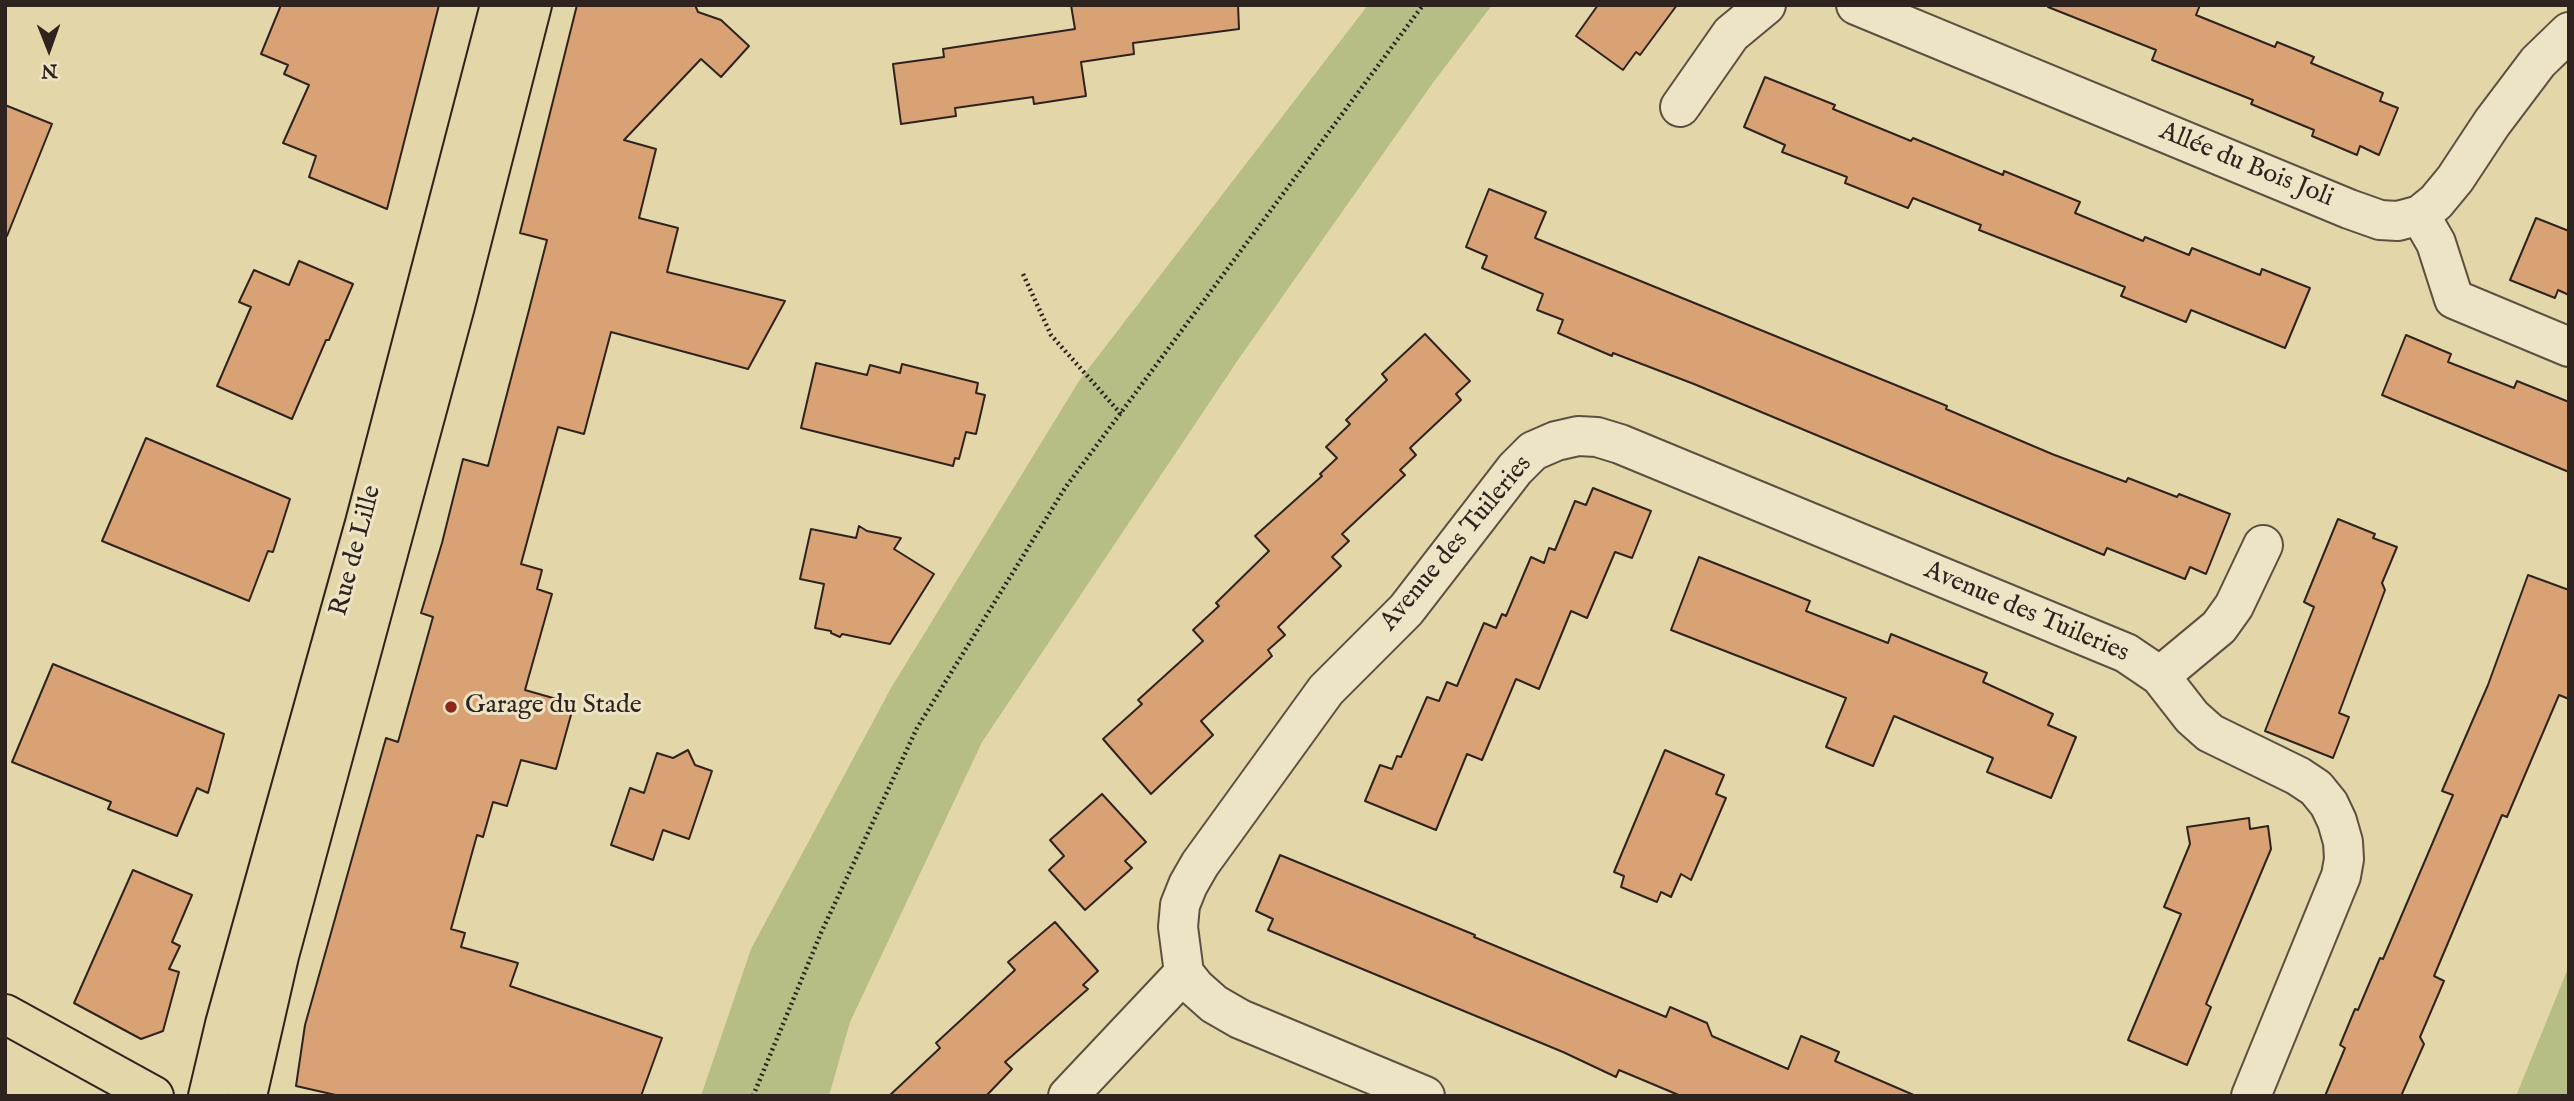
<!DOCTYPE html>
<html>
<head>
<meta charset="utf-8">
<style>
  body { margin:0 }
  #map { position:relative; width:2574px; height:1101px; overflow:hidden; background:#e3d6a8; font-family:"IM FELL English",serif }
  canvas { display:block }
  .frame { position:absolute; inset:0; border:7px solid #2f231f; pointer-events:none }
  .north { position:absolute; left:14px; top:14px; width:70px; height:70px; -webkit-text-stroke:5px #ede4c6; paint-order:stroke; rotate:179deg; font-size:19px; font-weight:700; line-height:28px; text-align:center; color:#2f231f }
  .north::after { content:''; display:block; margin:auto; width:24px; height:32px; background:#2f231f; clip-path:polygon(50% 0,100% 100%,50% 72%,0 100%) }
</style>
</head>
<body>
<div id="map">
<canvas width="2574" height="1101"></canvas>
<div class="frame"></div>
<div class="north">N</div>
</div>
<script>
const g = document.querySelector('canvas').getContext('2d');
g.lineJoin = 'round';
function fill(path, color) {
  g.fillStyle = color;
  g.fill(path, 'evenodd');
}
function poly(rows) {
  const path = new Path2D();
  for (const r of rows) {
    path.moveTo(r[0], r[1]);
    for (let i = 2; i < r.length; i += 2) path.lineTo(r[i], r[i + 1]);
  }
  return path;
}
function stroke(path, color, width, dash) {
  g.strokeStyle = color;
  g.lineWidth = width;
  g.lineCap = dash ? 'butt' : 'round';
  g.setLineDash(dash || []);
  g.stroke(path);
}
function drawText(font, color, halo, rows, align = 'center') {
  g.font = font + ' "IM FELL English",serif';
  g.lineWidth = 6;
  g.setLineDash([]);
  g.textBaseline = 'middle';
  g.strokeStyle = halo;
  g.fillStyle = color;
  for (const [text, x, y, turn = 0] of rows) {
    g.save();
    g.translate(x, y);
    g.rotate((+turn || 0) * Math.PI / 180);
    g.textAlign = isNaN(turn) ? turn : align;
    if (halo) g.strokeText(text, 0, 0);
    g.fillText(text, 0, 0);
    g.restore();
  }
}
const green = poly([
  [1368,5,1492,5,1432,84,1240,357,982,742,850,1022,829,1096,701,1096,751,949,891,688,1079,381],
  [2569,966,2569,1096,2516,1096]
]);
const building = poly([
  [281,5,439,5,387,209,309,177,316,156,283,143,309,85,284,74,288,65,261,54,281,5],
  [577,5,695,5,698,12,721,20,749,46,721,77,701,59,624,140,656,149,639,218,678,228,667,272,785,301,748,369,611,332,584,434,558,427,521,564,542,570,537,589,552,594,525,690,574,704,556,769,521,760,507,806,493,802,483,837,477,835,451,929,465,933,461,947,518,963,510,986,662,1038,641,1096,340,1096,296,1086,305,1025,386,738,398,742,433,617,421,613,442,543,463,459,488,466,529,310,547,240,520,233,577,5],
  [1071,5,1238,5,1239,29,1133,43,1134,54,1081,62,1086,96,1034,104,1033,97,955,108,956,116,901,124,893,64,944,57,943,49,1075,29,1071,5],
  [1598,5,1677,5,1640,55,1636,52,1623,70,1576,36,1598,5],
  [2048,5,2200,5,2196,15,2275,47,2277,42,2314,57,2311,63,2383,93,2380,101,2398,108,2379,155,2360,146,2357,155,2312,136,2314,130,2251,104,2253,100,2152,60,2156,50,2048,7,2048,5],
  [1765,77,1835,105,1833,109,1911,141,1913,138,2003,175,2004,171,2080,202,2075,213,2143,241,2145,237,2189,255,2192,248,2260,275,2262,269,2310,288,2285,348,2191,310,2186,322,2121,296,2125,287,1979,230,1981,225,1913,198,1908,208,1845,183,1847,177,1782,152,1785,145,1744,127,1765,77],
  [5,105,52,124,7,236,5,236,5,105],
  [1489,189,1546,212,1535,238,1947,406,1946,409,2052,454,2126,482,2128,478,2177,497,2179,494,2230,514,2206,574,2190,567,2185,579,2107,548,2104,555,1694,384,1613,353,1612,356,1558,333,1563,320,1537,310,1543,294,1482,268,1487,256,1466,247,1489,189],
  [2536,218,2569,231,2569,295,2558,290,2555,298,2510,280,2536,218],
  [299,261,353,284,329,340,326,340,292,419,217,386,251,307,239,302,254,270,289,285,299,261],
  [1425,334,1470,381,1456,394,1461,400,1410,448,1416,455,1400,470,1405,475,1342,534,1349,541,1332,557,1341,566,1278,627,1285,635,1268,650,1272,656,1201,721,1213,735,1151,794,1103,739,1142,704,1138,700,1203,641,1193,630,1219,606,1216,603,1269,551,1255,536,1322,476,1320,474,1337,458,1326,447,1350,424,1346,420,1387,380,1382,374,1425,334],
  [2406,335,2451,354,2448,362,2514,388,2517,381,2569,402,2569,472,2382,395,2406,335],
  [816,363,867,375,870,365,900,373,902,364,978,383,976,393,985,395,976,434,966,432,959,459,955,458,953,466,801,428,816,363],
  [146,438,290,499,273,552,268,551,249,601,102,541,146,438],
  [1593,488,1651,511,1632,558,1615,552,1587,618,1571,611,1539,689,1516,679,1482,760,1467,754,1436,830,1365,801,1380,765,1392,769,1397,756,1401,757,1427,697,1439,701,1447,682,1457,686,1484,623,1496,628,1502,614,1506,616,1531,557,1544,563,1549,548,1555,550,1575,501,1586,505,1593,488],
  [2338,519,2375,534,2373,538,2397,547,2382,583,2385,590,2339,713,2349,717,2333,758,2265,731,2314,607,2304,602,2338,519],
  [859,526,867,531,901,538,894,549,934,574,890,644,842,634,840,637,831,633,831,631,815,628,824,584,800,579,811,529,856,538,859,526],
  [1699,557,1810,601,1806,611,1888,643,1891,634,1987,673,1983,682,2053,714,2048,725,2076,737,2051,798,1987,772,1993,758,1894,716,1873,766,1826,747,1846,698,1671,630,1699,557],
  [2528,575,2569,590,2569,699,2559,695,2507,817,2502,815,2434,976,2444,981,2420,1037,2424,1044,2401,1096,2325,1096,2345,1048,2340,1045,2355,1009,2358,1010,2380,958,2383,959,2453,795,2442,791,2488,685,2528,575],
  [53,664,224,734,208,793,197,788,177,836,108,809,111,802,12,762,53,664],
  [688,750,695,765,712,771,689,839,663,830,653,860,611,845,630,788,644,793,657,753,673,758,688,750],
  [1665,750,1724,775,1716,794,1726,798,1691,880,1681,874,1671,897,1661,892,1657,902,1621,887,1624,876,1614,872,1665,750],
  [1102,794,1146,842,1125,861,1132,868,1085,910,1049,870,1064,856,1050,840,1102,794],
  [2249,818,2250,829,2268,826,2271,849,2206,1004,2211,1007,2187,1065,2128,1040,2181,914,2164,907,2190,844,2187,827,2249,818],
  [1280,855,1475,935,1474,937,1666,1017,1670,1007,1707,1023,1712,1036,1788,1069,1801,1036,1839,1052,1835,1061,1916,1096,1681,1096,1619,1070,1616,1077,1563,1052,1268,930,1273,919,1256,911,1280,855],
  [133,870,192,895,172,942,180,946,169,969,179,972,163,1031,141,1039,74,1003,133,870],
  [1055,922,1098,971,1083,985,1088,989,1005,1062,1012,1069,986,1096,889,1096,940,1048,936,1043,1015,970,1008,962,1055,922]
]);
const path = poly([
  [1023,274,1051,335,1121,414],
  [753,1096,821,933,917,728,1065,488,1423,5]
]);
const minor = poly([
  [1856,5,2349,209,2380,220,2398,221,2420,215,2436,202,2455,179,2492,123,2538,62,2569,32],
  [1680,107,1731,34,1766,5],
  [2420,215,2436,243,2454,299,2569,347],
  [2160,676,2219,627,2234,606,2263,545],
  [1068,1096,1184,973],
  [1425,1096,1240,1019,1214,1004,1196,988,1184,973,1178,927,1180,905,1188,885,1200,864,1326,690,1406,610,1515,469,1533,451,1556,441,1578,436,1597,437,1620,444,2126,653,2160,676,2192,717,2210,733,2298,776,2316,788,2329,804,2337,821,2343,842,2344,859,2341,876,2251,1096]
]);
const major = poly([
  [5,1014,154,1096],
  [208,1096,225,1024,365,523,500,5],
  [247,1096,279,956,455,306,532,5]
]);
const markers = [
  [451,707,7,"#8f2418"]
];
const streetNames = [
  ["Allée du Bois Joli",2246,166,22],
  ["Avenue des Tuileries",1457,544,-50],
  ["Rue de Lille",357,551,-75],
  ["Avenue des Tuileries",2026,613,23]
];
const poiNames = [
  ["Garage du Stade",465,707]
];
fill(green, '#b6bd85');
fill(building, '#d8a275');
stroke(building, '#2f231f', 2);
stroke(minor, '#5c5041', 42);
stroke(major, '#2f231f', 42);
stroke(path, '#2f231f', 4.5, [2, 3.5]);
stroke(minor, '#ede4c6', 38);
stroke(major, '#e3d6a8', 38);
for (const [x, y, r, color] of markers) {
  const dot = new Path2D();
  dot.arc(x, y, r, 0, 2 * Math.PI);
  g.fillStyle = color;
  g.fill(dot);
  stroke(dot, '#ede4c6', 2.5);
}
drawText('26px', '#2f231f', '#ede4c6', streetNames);
drawText('26px', '#2f231f', '#ede4c6', poiNames, 'left');
</script>
</body>
</html>
